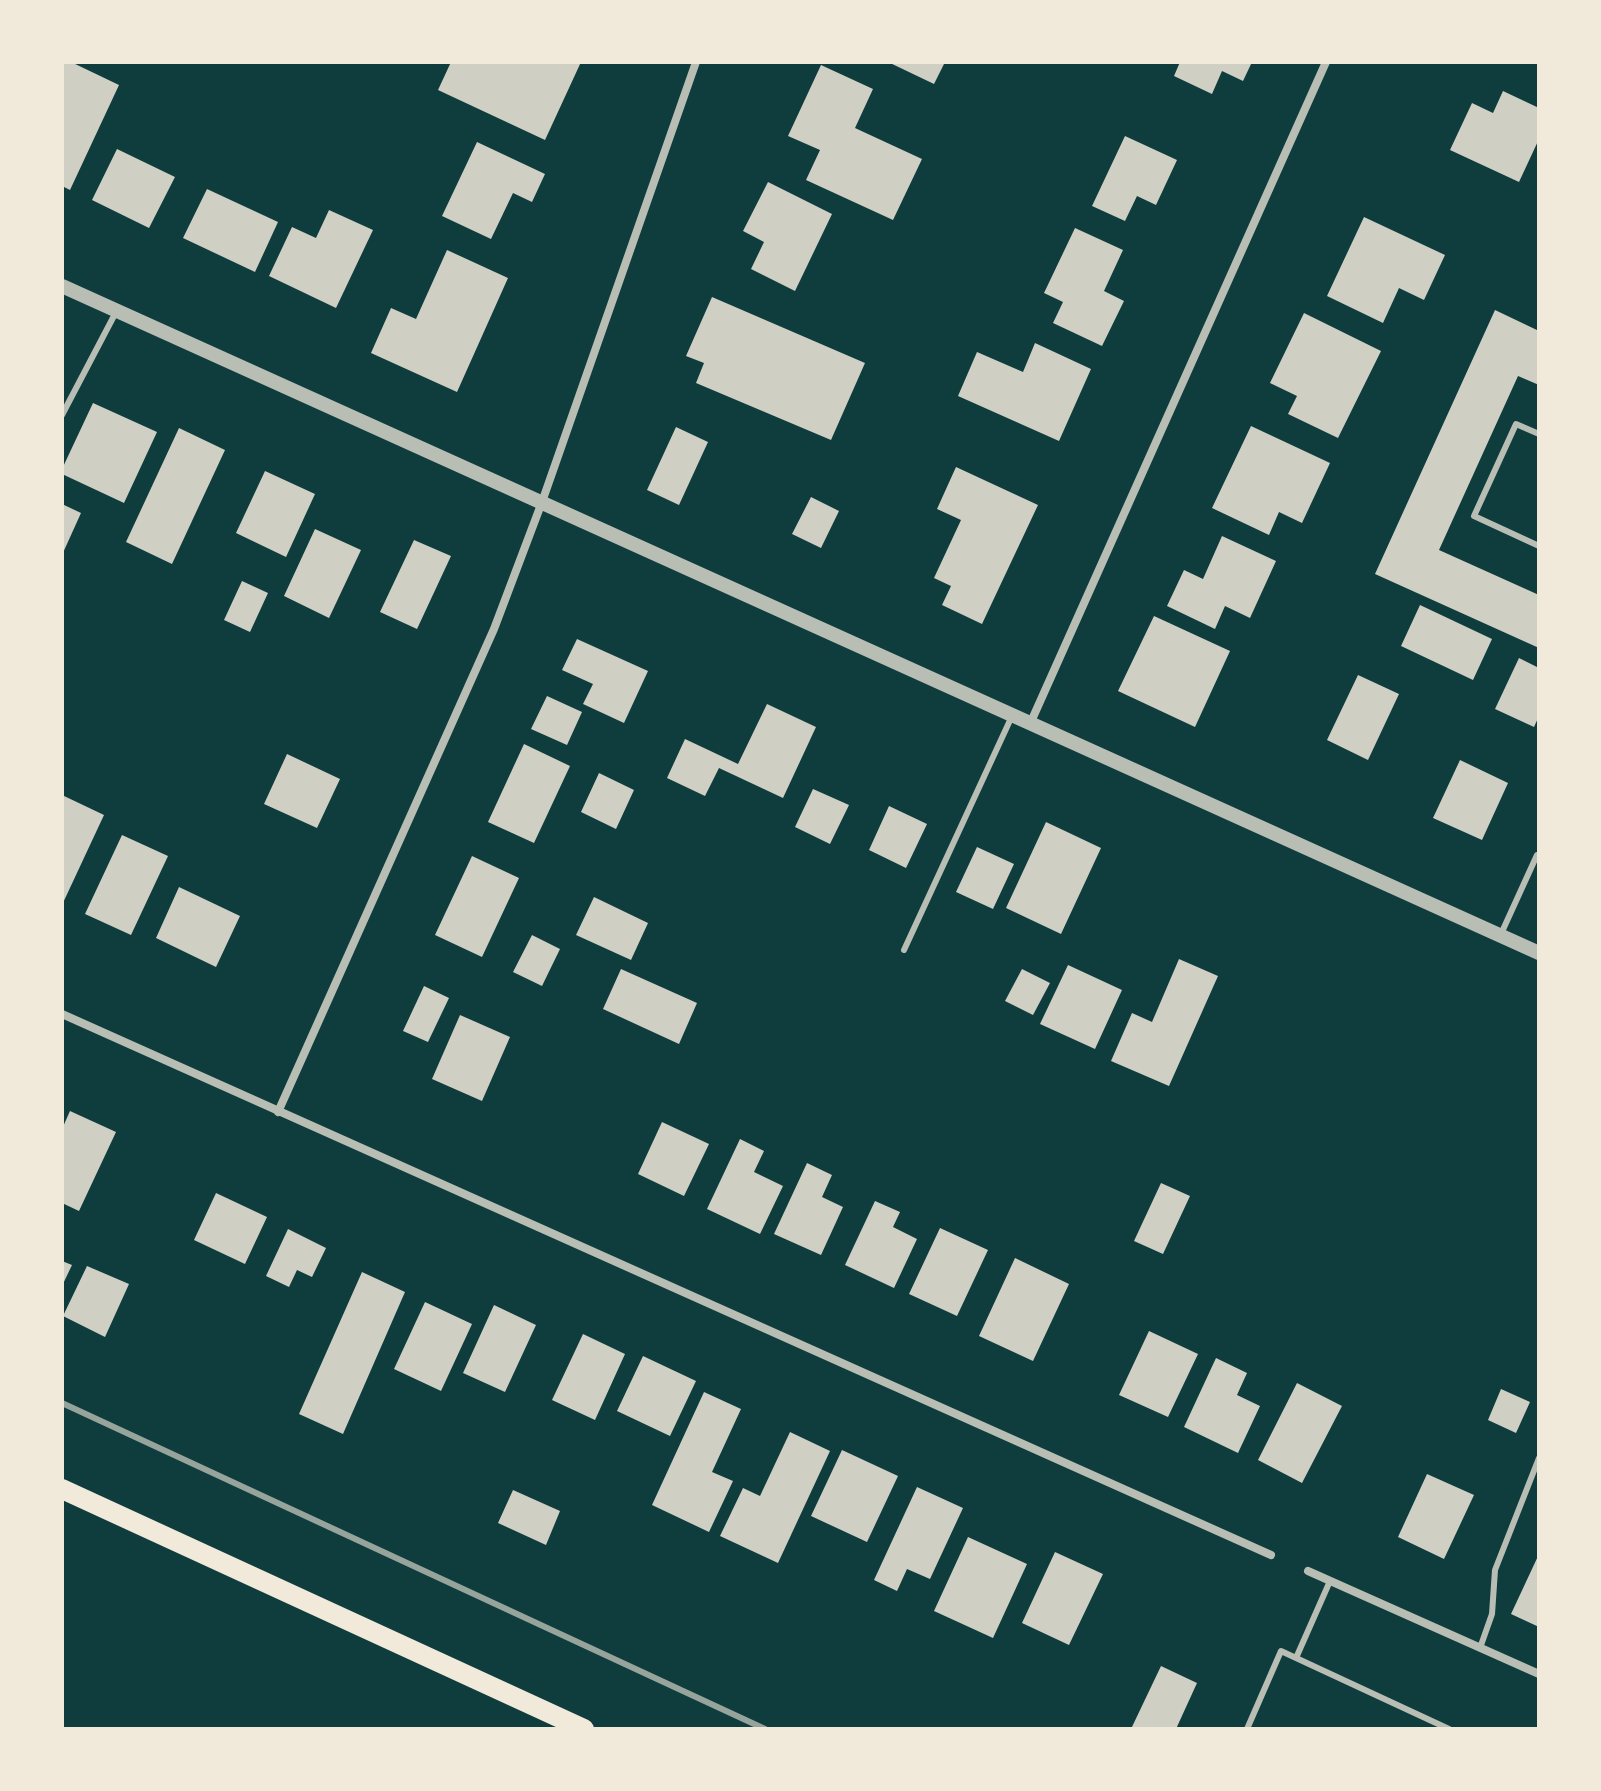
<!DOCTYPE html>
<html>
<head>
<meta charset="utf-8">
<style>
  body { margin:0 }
  #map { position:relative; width:1601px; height:1791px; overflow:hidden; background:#0f3d3e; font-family:Quicksand,sans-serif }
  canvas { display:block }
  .frame { position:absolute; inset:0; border:64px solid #f1e9da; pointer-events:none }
</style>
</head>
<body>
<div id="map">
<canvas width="1601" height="1791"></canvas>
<div class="frame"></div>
</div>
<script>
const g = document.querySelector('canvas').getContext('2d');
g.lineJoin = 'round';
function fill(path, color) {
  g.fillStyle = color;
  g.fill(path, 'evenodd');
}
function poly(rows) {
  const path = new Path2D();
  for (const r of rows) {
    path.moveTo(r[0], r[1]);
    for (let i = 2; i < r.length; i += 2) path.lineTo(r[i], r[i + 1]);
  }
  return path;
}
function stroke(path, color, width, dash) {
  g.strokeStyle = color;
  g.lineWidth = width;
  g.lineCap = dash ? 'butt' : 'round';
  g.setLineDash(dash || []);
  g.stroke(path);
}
const building = poly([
  [62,62,71,62,119,85,70,190,62,186],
  [451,62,581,62,545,140,438,90],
  [888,62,945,62,934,84],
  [1180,62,1252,62,1243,81,1222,71,1212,94,1174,76],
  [821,65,873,89,855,128,922,159,893,220,806,180,820,150,788,136],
  [1503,91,1539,108,1539,139,1519,182,1450,150,1472,103,1493,113],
  [1125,136,1177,160,1156,205,1137,196,1125,221,1092,206],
  [477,142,545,174,532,202,513,193,491,239,442,216],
  [117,149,175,177,149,228,92,200],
  [768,182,832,214,795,291,751,269,764,242,743,231],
  [207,189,278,222,255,272,183,238],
  [329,210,373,230,336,308,269,276,292,227,316,238],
  [1364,217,1445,255,1424,300,1399,288,1383,323,1327,296],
  [1075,228,1123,250,1104,291,1124,301,1102,346,1053,323,1063,302,1044,293],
  [447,250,508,278,457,392,371,353,391,308,416,319],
  [712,297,865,363,831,440,696,383,704,363,686,356],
  [1495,310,1539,331,1539,385,1518,376,1439,550,1539,595,1539,648,1375,574],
  [1304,313,1381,351,1338,438,1288,414,1297,396,1270,383],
  [1035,343,1091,369,1059,441,958,396,977,352,1023,372],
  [93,403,157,432,124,503,62,474,62,469],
  [1251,426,1330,463,1302,523,1279,512,1269,535,1212,508],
  [676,427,708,442,679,505,647,490],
  [179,428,225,450,172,564,126,542],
  [956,467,1038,505,982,624,942,605,951,586,934,578,961,520,937,509],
  [265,471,315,494,286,557,236,533],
  [811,497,839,511,821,548,792,534],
  [62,504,81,513,62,555],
  [315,529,361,550,329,618,284,596],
  [1222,536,1276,561,1250,618,1225,606,1215,629,1167,606,1184,570,1203,579],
  [414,540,451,556,417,629,380,612],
  [242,581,268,593,250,632,224,620],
  [1420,605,1492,639,1473,680,1401,646],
  [1154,616,1230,651,1195,727,1118,691],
  [577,639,648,671,624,723,583,704,593,684,562,670],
  [1519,658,1539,668,1539,716,1534,727,1495,709],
  [1358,675,1399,694,1368,760,1327,740],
  [547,696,582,712,567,745,531,729],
  [767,704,816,727,783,798,719,768,705,796,667,778,685,739,738,764],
  [524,744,570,766,534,843,488,822],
  [287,754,340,779,317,828,264,804],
  [1460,760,1508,783,1482,840,1433,818],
  [599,773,634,790,616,829,581,812],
  [813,789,849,805,830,844,795,827],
  [62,795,104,815,62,905],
  [889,806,927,824,906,868,869,850],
  [1046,822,1101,848,1061,934,1006,908],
  [122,835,168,856,131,935,85,914],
  [977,847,1014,864,993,909,956,892],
  [472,856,519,878,482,957,435,935],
  [179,887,240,916,216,967,156,938],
  [594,897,648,923,631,960,576,935],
  [532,935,560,949,542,986,513,972],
  [1179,959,1218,976,1169,1086,1111,1061,1132,1013,1152,1022],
  [1068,965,1122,990,1095,1049,1040,1024],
  [621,969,697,1003,679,1044,603,1009],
  [1022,969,1050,983,1033,1015,1005,1001],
  [424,986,449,998,428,1042,403,1031],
  [460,1015,510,1037,482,1101,432,1079],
  [70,1111,116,1132,79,1211,62,1203,62,1129],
  [662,1122,709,1144,684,1196,638,1174],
  [740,1139,764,1151,754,1172,783,1186,760,1234,707,1209],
  [807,1163,832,1175,822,1197,843,1207,821,1255,774,1234],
  [1161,1183,1190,1196,1163,1254,1134,1241],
  [216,1193,267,1217,245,1264,194,1240],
  [875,1201,900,1212,893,1227,917,1239,894,1288,845,1265],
  [940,1228,988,1250,957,1316,909,1294],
  [288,1229,326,1248,312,1277,297,1270,289,1287,266,1276],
  [1015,1258,1069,1284,1033,1361,979,1336],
  [62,1261,72,1265,62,1286],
  [87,1266,129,1284,105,1337,63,1316],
  [362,1272,405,1292,343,1434,299,1414],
  [425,1302,472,1324,441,1391,394,1369],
  [494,1305,536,1325,505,1392,463,1373],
  [1149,1331,1198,1354,1168,1417,1119,1395],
  [583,1334,625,1354,595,1420,552,1400],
  [643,1356,696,1381,670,1436,617,1411],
  [1216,1358,1247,1373,1237,1395,1260,1406,1238,1453,1184,1427],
  [1297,1383,1342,1406,1302,1483,1258,1460],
  [1501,1389,1530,1402,1516,1433,1488,1420],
  [704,1392,741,1409,712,1472,733,1481,709,1532,652,1505],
  [790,1432,830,1451,778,1563,720,1536,743,1488,760,1496],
  [842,1450,898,1476,867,1542,811,1516],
  [1427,1474,1474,1495,1444,1559,1398,1537],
  [917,1487,963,1508,930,1579,907,1569,897,1591,874,1580],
  [513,1490,560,1511,546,1545,498,1523],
  [968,1537,1027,1564,993,1638,934,1611],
  [1055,1552,1103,1574,1069,1645,1022,1623],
  [1539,1554,1539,1627,1511,1614],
  [1161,1666,1197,1683,1176,1729,1131,1729]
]);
const service = poly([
  [62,415,116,312],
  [1539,434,1516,424,1474,516,1539,546],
  [1501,934,1537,855,1539,856],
  [904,950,1012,716],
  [1480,1648,1492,1614,1495,1570,1539,1458],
  [1296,1658,1330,1581],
  [1247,1729,1281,1651,1449,1729]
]);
const minor = poly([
  [1030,724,1326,62],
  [62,1014,1271,1555],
  [278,1112,494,629,542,502,696,62],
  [1308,1571,1539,1674]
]);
const tertiary = poly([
  [62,286,1539,953]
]);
const primary = poly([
  [62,1489,584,1729]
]);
const rail = poly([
  [62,1403,765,1729]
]);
fill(building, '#cfcfc3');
stroke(service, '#b8beb3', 6);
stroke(minor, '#b8beb3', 8);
stroke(tertiary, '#b8beb3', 14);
stroke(primary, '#f1e9da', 20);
stroke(rail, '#97a49c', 6);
</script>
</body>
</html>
